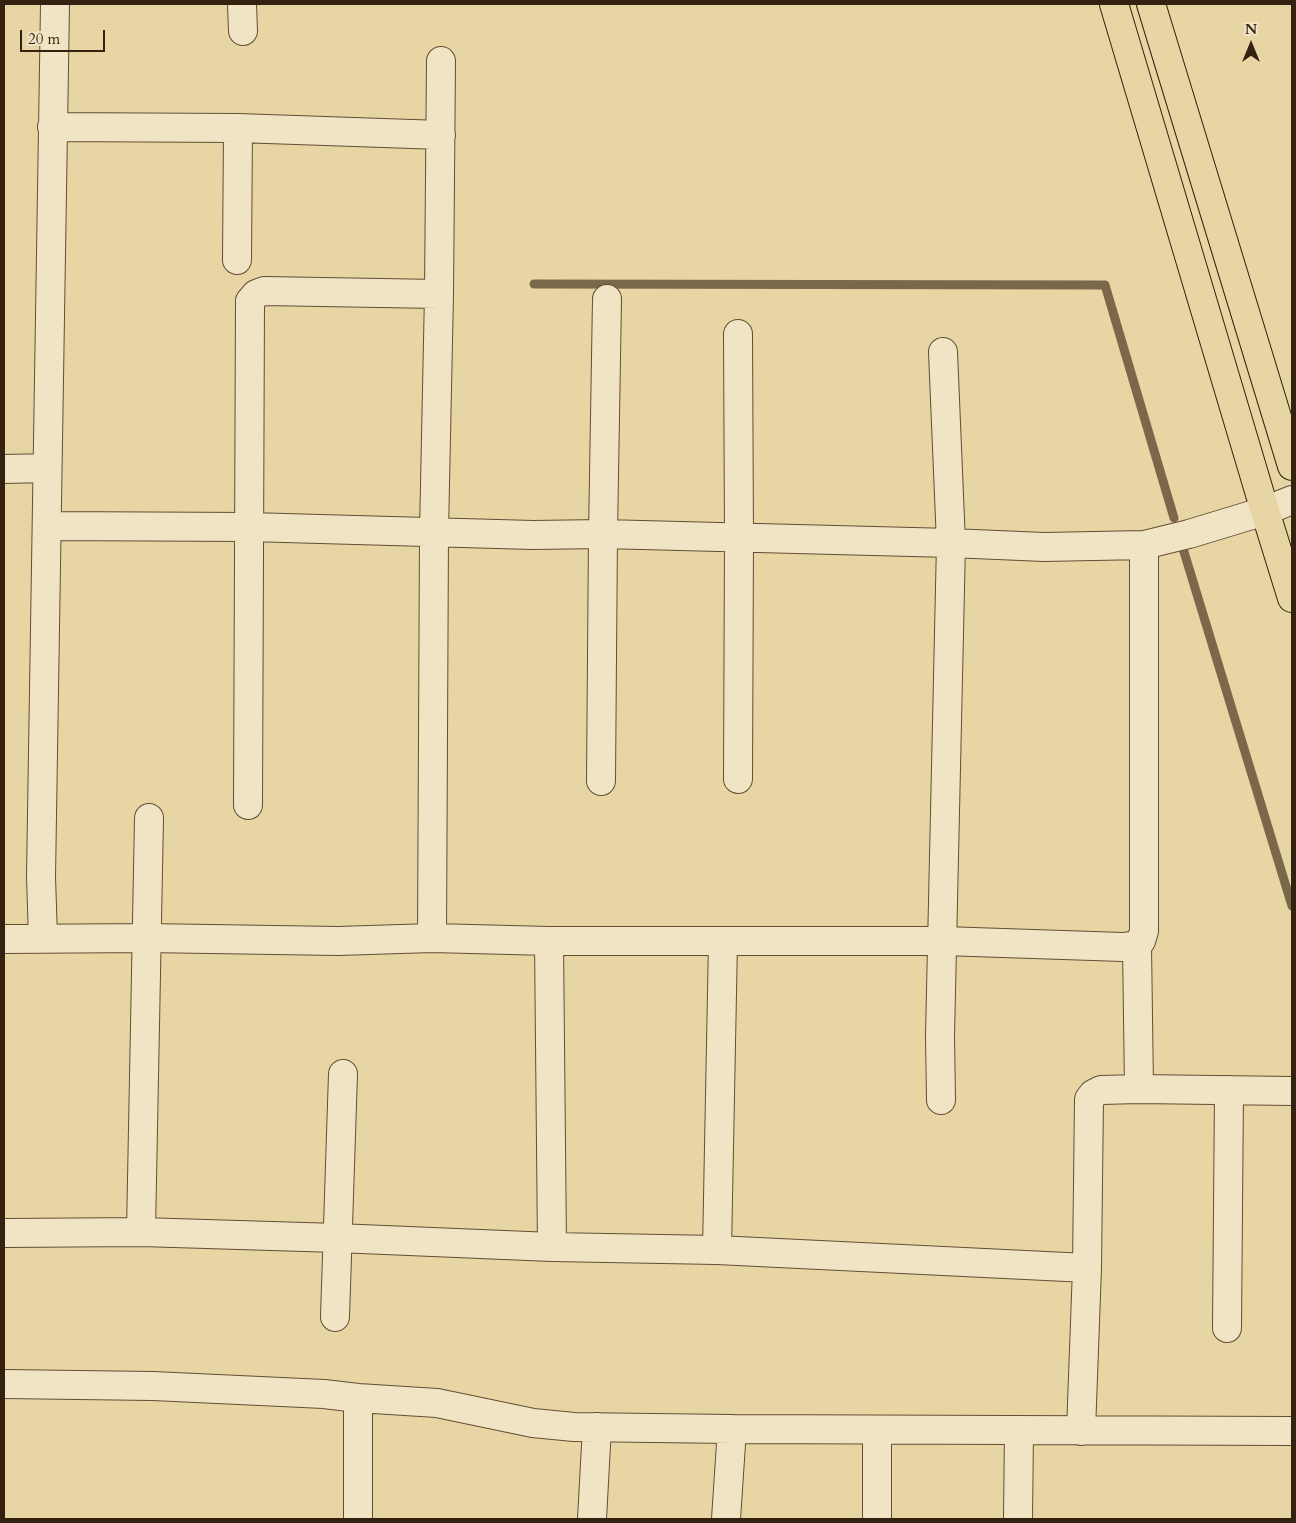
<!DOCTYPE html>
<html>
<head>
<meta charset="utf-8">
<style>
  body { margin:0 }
  #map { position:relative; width:1296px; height:1523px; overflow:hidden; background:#e8d5a4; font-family:Cardo,serif }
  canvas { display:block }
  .frame { position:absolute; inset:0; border:5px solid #342110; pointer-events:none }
  .north { position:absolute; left:1226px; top:20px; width:50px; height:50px; -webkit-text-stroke:4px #f0e4c4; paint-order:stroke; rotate:0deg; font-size:14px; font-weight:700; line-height:20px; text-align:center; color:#342110 }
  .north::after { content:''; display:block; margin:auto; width:18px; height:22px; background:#342110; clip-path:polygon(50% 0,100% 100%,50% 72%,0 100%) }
  .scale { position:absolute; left:20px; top:30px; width:85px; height:22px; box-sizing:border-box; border:2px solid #342110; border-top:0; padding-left:6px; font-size:15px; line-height:18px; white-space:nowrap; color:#342110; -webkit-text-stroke:4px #f0e4c4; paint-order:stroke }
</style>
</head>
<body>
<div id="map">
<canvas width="1296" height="1523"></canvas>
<div class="frame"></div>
<div class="north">N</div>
<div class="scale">20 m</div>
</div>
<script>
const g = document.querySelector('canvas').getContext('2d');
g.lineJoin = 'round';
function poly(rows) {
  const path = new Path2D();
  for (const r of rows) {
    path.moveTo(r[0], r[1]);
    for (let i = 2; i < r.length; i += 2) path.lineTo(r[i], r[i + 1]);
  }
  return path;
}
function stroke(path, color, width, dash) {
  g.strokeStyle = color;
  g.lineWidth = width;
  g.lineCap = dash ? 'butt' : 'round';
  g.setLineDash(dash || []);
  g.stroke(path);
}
const stream = poly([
  [534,284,1105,285,1174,518],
  [1181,542,1292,906]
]);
const minor = poly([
  [242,4,243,31],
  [52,127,238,128,441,135],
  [237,260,238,128],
  [4,469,46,468],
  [47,526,249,527,533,535,603,534,951,543,1044,547,1144,545,1189,534,1265,511,1292,500],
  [738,779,739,538,738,334],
  [601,781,603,534,607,299],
  [248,805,250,301,256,294,264,291,439,294],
  [43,938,41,877,55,4],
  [432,938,434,532,439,294,441,61],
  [4,939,146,938,338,941,432,938,549,941,943,941,1123,947,1137,945,1141,941,1144,931,1144,545],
  [549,941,552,1247],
  [1137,945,1139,1089],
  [941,1100,940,1036,951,543,943,352],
  [141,1232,149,818],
  [4,1233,141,1232,337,1238,552,1247,717,1250,1087,1268],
  [717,1250,723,941],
  [335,1317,343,1074],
  [1227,1328,1229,1090],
  [4,1384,153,1386,324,1394,358,1398,437,1403,533,1423,574,1427,732,1429,1292,1431],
  [1081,1431,1087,1268,1089,1099,1093,1094,1101,1090,1139,1089,1292,1091],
  [358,1519,358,1398],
  [592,1519,597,1427],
  [726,1519,732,1429],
  [877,1519,877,1430],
  [1018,1519,1019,1430]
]);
const highway = poly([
  [1114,4,1265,511,1292,598],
  [1151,4,1292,466]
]);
stroke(stream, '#7b684b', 9);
stroke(minor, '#614e35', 30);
stroke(highway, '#342110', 30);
stroke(minor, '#f0e4c4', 28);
stroke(highway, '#e8d5a4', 28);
</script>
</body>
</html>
